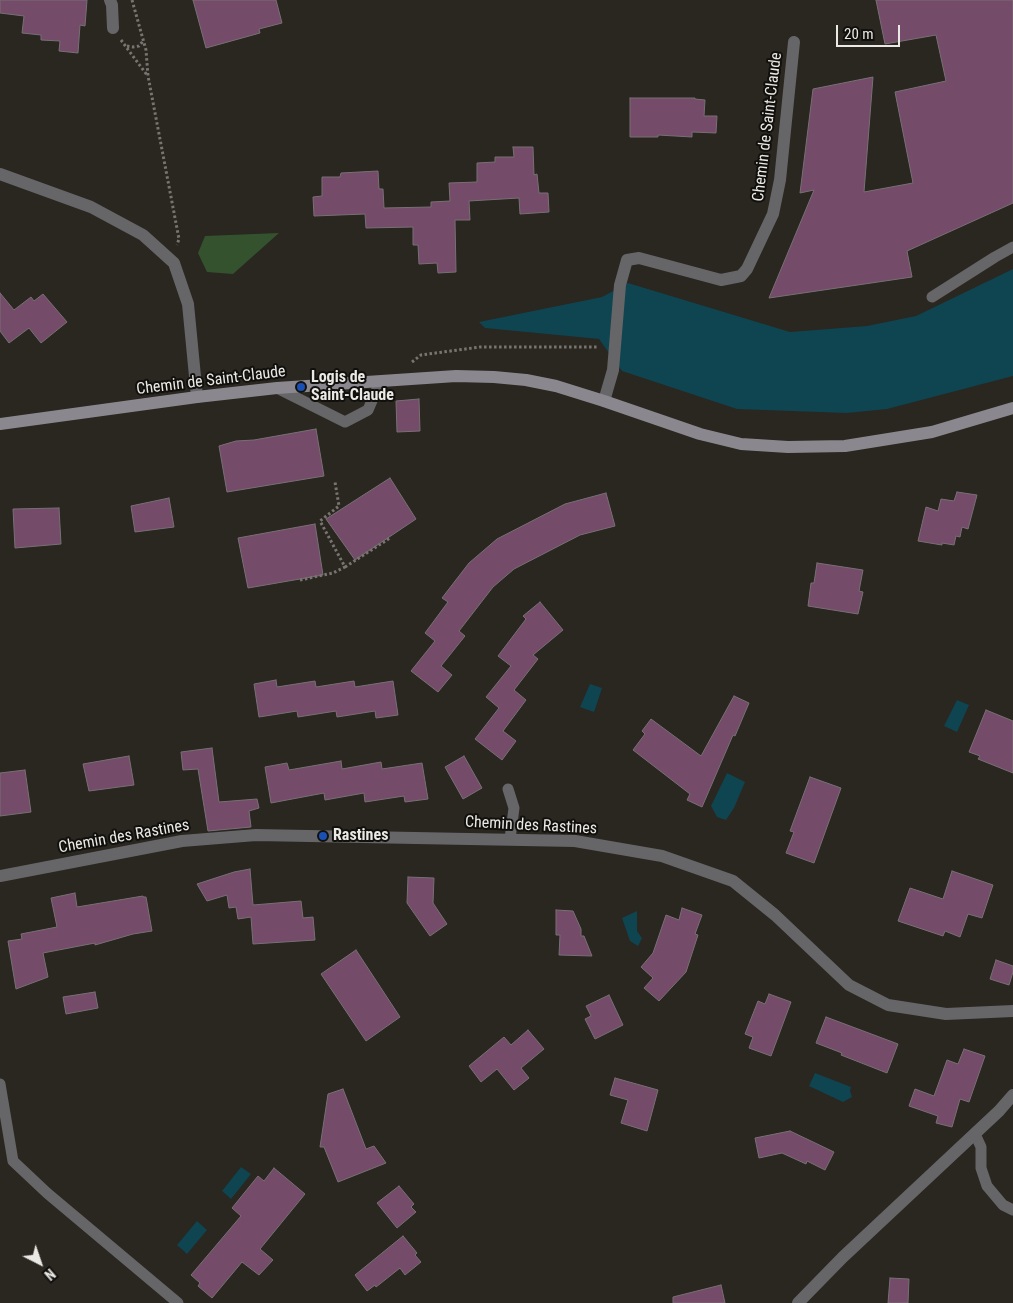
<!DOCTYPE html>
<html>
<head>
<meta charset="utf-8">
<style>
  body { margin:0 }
  #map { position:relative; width:1013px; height:1303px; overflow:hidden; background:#2a2620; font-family:"Roboto Condensed",sans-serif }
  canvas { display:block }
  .north { position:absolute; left:15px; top:1238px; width:50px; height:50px; -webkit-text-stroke:4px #11100d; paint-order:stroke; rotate:139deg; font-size:14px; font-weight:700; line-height:20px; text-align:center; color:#ebe9e5 }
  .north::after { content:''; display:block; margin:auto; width:18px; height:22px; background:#ebe9e5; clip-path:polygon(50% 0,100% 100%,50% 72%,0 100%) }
  .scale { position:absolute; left:836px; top:25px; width:64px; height:22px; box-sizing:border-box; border:2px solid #ebe9e5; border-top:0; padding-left:6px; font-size:15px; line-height:18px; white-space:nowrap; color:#ebe9e5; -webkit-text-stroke:4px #11100d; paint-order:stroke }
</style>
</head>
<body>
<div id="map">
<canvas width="1013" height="1303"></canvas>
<div class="north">N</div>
<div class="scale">20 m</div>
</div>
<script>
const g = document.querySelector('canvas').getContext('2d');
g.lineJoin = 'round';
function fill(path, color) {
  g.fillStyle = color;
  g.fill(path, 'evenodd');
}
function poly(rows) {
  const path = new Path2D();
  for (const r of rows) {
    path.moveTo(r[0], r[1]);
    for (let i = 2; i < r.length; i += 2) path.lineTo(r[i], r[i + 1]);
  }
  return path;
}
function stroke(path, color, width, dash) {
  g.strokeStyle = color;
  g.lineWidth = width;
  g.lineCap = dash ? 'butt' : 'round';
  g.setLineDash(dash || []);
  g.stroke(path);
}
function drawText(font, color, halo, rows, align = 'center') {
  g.font = font + ' "Roboto Condensed",sans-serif';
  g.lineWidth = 4;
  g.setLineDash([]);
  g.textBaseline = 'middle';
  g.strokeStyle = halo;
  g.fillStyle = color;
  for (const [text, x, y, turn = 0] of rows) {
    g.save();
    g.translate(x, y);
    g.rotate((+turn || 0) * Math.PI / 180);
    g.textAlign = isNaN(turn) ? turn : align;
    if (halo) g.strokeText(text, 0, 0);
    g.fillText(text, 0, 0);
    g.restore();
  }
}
const green = poly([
  [279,233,233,274,207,272,198,253,205,236]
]);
const water = poly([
  [1013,269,1013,376,887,409,847,413,737,409,622,371,599,339,485,328,479,322,602,297,628,283,790,332,867,326,916,316],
  [590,684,602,688,594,712,580,707],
  [957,700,969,705,957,732,944,726],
  [727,773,745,782,734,808,726,820,717,817,711,806],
  [637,911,637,931,642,938,638,946,630,941,622,918],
  [815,1073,851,1087,850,1091,852,1097,843,1102,809,1086],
  [241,1167,251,1174,231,1199,222,1191],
  [197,1221,207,1230,187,1254,177,1245]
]);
const building = poly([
  [0,0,87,0,85,26,80,25,78,53,59,51,60,41,41,40,41,35,22,33,24,16,0,13,0,0],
  [193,0,276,0,282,23,259,29,260,33,206,48,193,0],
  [876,0,1013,0,1013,203,907,251,912,277,769,298,814,190,800,193,813,89,873,77,864,192,913,183,895,92,946,81,936,35,885,44,876,0],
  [630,98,695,98,695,99,705,100,704,116,717,116,716,133,692,132,692,137,658,135,658,137,630,137,630,98],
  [513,147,533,147,534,175,537,174,539,193,548,193,549,212,520,214,519,198,469,201,470,220,455,220,456,272,438,273,437,263,419,264,418,245,413,245,413,227,366,228,365,214,314,216,313,197,322,196,322,177,340,177,341,173,378,171,379,189,383,189,384,208,431,207,431,202,450,201,449,183,477,182,477,163,495,162,495,157,514,157,513,147],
  [0,293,14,310,31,297,34,301,43,294,67,322,41,343,29,328,9,343,0,331,0,293],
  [419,399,420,431,397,432,396,401,419,399],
  [316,429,324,476,227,492,219,446,236,441,254,440,316,429],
  [390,478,416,519,355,560,326,519,390,478],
  [957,492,977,495,968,529,962,527,960,537,956,536,954,545,942,543,942,545,918,541,926,507,938,511,941,499,954,501,957,492],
  [606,493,615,526,580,535,514,569,493,587,459,631,465,636,441,666,452,675,438,692,411,671,435,641,425,633,448,602,442,598,469,563,497,539,565,504,606,493],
  [169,498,174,527,135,532,131,506,169,498],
  [59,508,61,544,15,548,13,509,59,508],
  [315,524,323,575,248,588,238,538,315,524],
  [817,563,863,570,859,591,863,592,858,614,808,606,811,583,814,583,817,563],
  [540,602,563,630,533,655,538,659,514,690,526,700,503,731,516,741,502,760,475,739,499,708,486,697,511,666,498,656,526,619,523,616,540,602],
  [276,680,277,687,315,681,316,687,354,681,355,687,393,681,398,715,376,718,375,711,337,717,336,711,298,717,297,711,259,717,254,684,276,680],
  [734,696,749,703,735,736,733,735,702,807,687,800,690,794,633,750,645,734,642,731,651,719,701,756,734,696],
  [986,710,1013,721,1013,773,978,759,980,756,969,752,986,710],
  [212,748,219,802,257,799,259,808,249,811,251,827,208,831,198,769,183,770,181,752,212,748],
  [129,756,134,785,89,791,83,764,129,756],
  [464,756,482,788,463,799,445,767,464,756],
  [341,761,342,769,381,762,382,769,422,763,428,799,405,802,404,796,365,802,364,793,325,800,324,793,271,803,265,767,287,763,289,770,341,761],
  [25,770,31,812,0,816,0,773,25,770],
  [810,777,841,788,814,863,786,853,794,832,790,831,810,777],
  [250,869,253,905,301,901,303,918,313,917,315,940,253,944,251,917,238,919,236,907,229,908,227,895,207,901,197,884,234,872,250,869],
  [952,871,993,885,982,918,968,914,960,937,945,931,943,936,898,921,910,888,943,899,952,871],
  [408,877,434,878,433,903,447,924,430,936,407,903,408,877],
  [75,893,77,907,143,896,143,897,146,897,152,931,133,934,95,945,95,943,43,953,48,977,16,989,8,941,22,939,21,934,57,927,51,898,75,893],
  [682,908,702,915,695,934,698,935,686,972,659,1001,644,988,653,978,641,967,653,953,666,915,679,920,682,908],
  [556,910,573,911,581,929,581,936,584,936,592,956,559,955,560,935,556,935,556,910],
  [356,950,400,1017,366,1041,321,974,356,950],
  [996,960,1013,966,1013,972,1009,985,990,979,996,960],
  [95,992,98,1008,66,1014,63,997,95,992],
  [769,994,791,1002,771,1056,749,1048,753,1037,745,1034,758,1001,765,1004,769,994],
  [609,995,623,1025,595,1039,585,1019,591,1016,586,1006,609,995],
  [826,1017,898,1044,887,1073,841,1055,842,1053,816,1043,826,1017],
  [528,1030,544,1049,521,1068,529,1078,514,1090,497,1069,481,1082,469,1066,504,1037,511,1045,528,1030],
  [964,1049,985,1056,969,1102,960,1099,952,1127,936,1123,938,1116,909,1106,915,1089,934,1096,947,1060,958,1064,964,1049],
  [615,1078,658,1090,647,1131,621,1123,628,1100,610,1095,615,1078],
  [343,1089,366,1149,374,1146,386,1163,338,1182,324,1147,320,1147,328,1094,343,1089],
  [790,1131,834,1152,825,1170,807,1161,806,1164,782,1153,759,1158,755,1138,790,1131],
  [274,1168,305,1194,260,1249,273,1260,259,1275,242,1262,212,1298,198,1286,200,1283,191,1275,241,1216,232,1208,258,1176,264,1181,274,1168],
  [399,1186,414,1204,411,1207,416,1212,397,1228,377,1203,399,1186],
  [403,1236,417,1253,415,1255,421,1262,405,1275,400,1268,376,1287,375,1285,367,1291,355,1275,403,1236],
  [890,1278,909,1279,908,1303,888,1303,890,1278],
  [721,1285,725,1303,673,1303,673,1297,721,1285]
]);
const path = poly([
  [132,0,146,50,148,76,179,239,177,245],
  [121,40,147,75],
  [127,46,133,47,139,46,143,41],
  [412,362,421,355,480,347,598,347],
  [345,567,390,538],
  [300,580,333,573,345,567,320,521,339,506,335,482]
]);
const lane = poly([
  [932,297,995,257,1013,247],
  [277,388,345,422],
  [345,422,368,410,380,382],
  [508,789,514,808,510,839],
  [0,1084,13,1161,47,1193,178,1303],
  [975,1134,981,1147,981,1168,987,1186,1003,1205,1013,1210]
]);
const street = poly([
  [110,0,112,5,113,28],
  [0,174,91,207,143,235,174,263,188,304,197,397],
  [604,401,613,370,620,285,627,260,639,258,721,280,741,276,747,269,773,214,780,180,794,42],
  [0,876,182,841,256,835,575,841,662,856,733,881,775,915,849,985,888,1005,946,1014,1013,1011],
  [798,1303,843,1257,999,1111,1013,1095]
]);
const secondary = poly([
  [0,424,197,397,277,388,456,376,494,377,526,380,556,386,604,401,700,434,741,444,788,447,845,446,932,432,1013,408]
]);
const markers = [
  [301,387,5,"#1a4fb4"],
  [323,836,5,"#1a4fb4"]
];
const streetNames = [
  ["Chemin de Saint-Claude",768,127,-83],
  ["Chemin de Saint-Claude",211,381,-7],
  ["Chemin des Rastines",531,826,3],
  ["Chemin des Rastines",124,837,-10]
];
const poiNames = [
  ["Logis de",311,378],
  ["Saint-Claude",311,396],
  ["Rastines",333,836]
];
fill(green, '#34522e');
fill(water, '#0f4451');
fill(building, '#744b69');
stroke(building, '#787075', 1);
stroke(path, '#787570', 3, [2.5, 2.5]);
stroke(lane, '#666568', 11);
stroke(street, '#666568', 12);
stroke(secondary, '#8a888e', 12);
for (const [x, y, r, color] of markers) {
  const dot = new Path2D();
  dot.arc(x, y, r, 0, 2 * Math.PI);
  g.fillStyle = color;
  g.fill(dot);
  stroke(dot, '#11100d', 2);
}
drawText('16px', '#ebe9e5', '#11100d', streetNames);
drawText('bold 16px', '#ebe9e5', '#11100d', poiNames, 'left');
</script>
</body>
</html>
